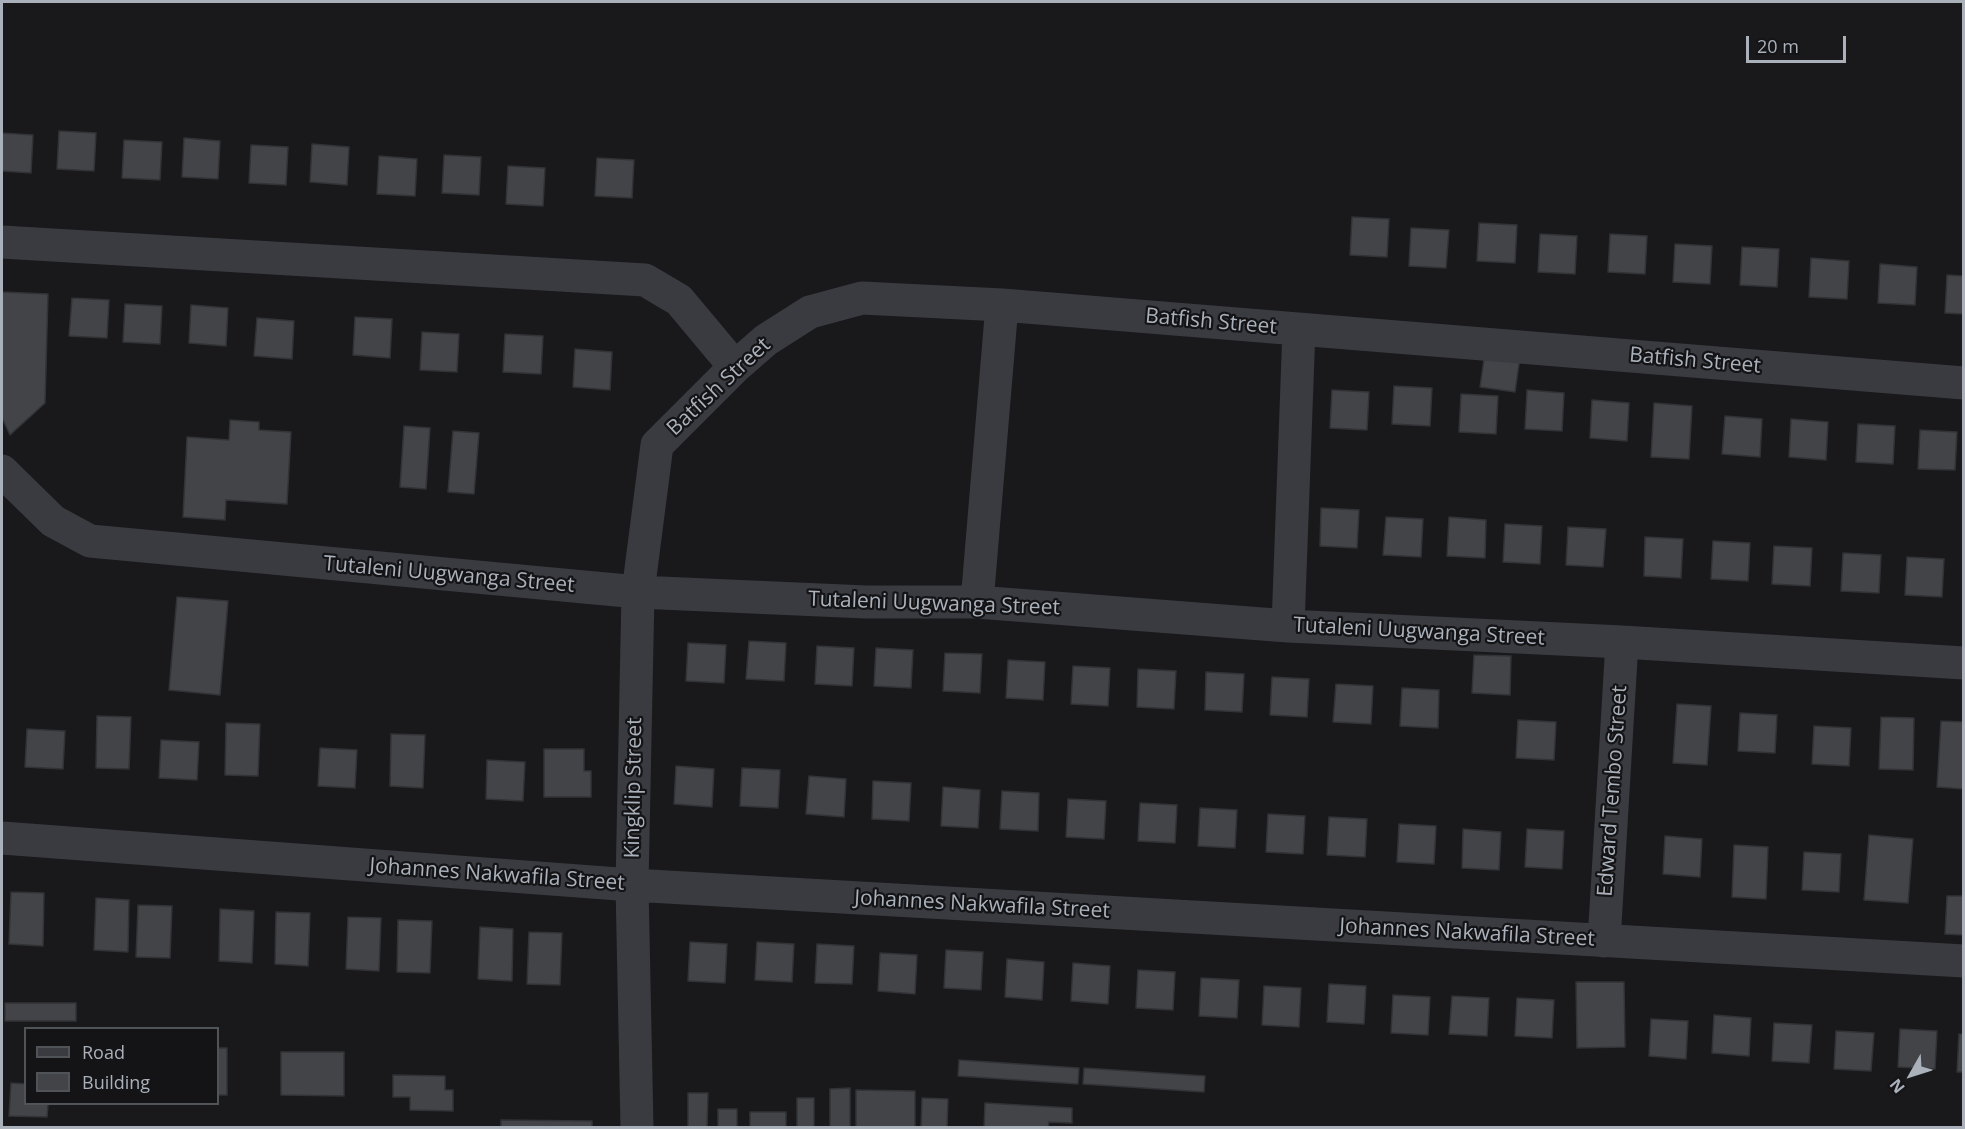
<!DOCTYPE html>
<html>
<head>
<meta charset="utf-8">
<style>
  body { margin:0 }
  #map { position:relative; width:1965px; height:1129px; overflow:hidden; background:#19191b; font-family:"Open Sans",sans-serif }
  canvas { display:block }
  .frame { position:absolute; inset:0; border:3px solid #aab1bb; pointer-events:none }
  .legend { position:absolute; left:24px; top:1027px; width:195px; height:78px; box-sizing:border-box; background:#141416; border:2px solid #505358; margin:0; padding:8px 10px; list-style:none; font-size:18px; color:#aab1bb }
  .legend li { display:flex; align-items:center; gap:12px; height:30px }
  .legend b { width:30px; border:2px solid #505358 }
  .north { position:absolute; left:1881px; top:1045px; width:60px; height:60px; -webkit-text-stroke:4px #141416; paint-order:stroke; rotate:231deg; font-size:16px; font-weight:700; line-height:24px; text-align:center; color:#aab1bb }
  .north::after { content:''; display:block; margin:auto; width:21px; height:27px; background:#aab1bb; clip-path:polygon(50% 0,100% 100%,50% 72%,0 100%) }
  .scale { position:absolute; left:1746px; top:36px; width:100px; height:27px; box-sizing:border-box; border:3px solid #aab1bb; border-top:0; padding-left:8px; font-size:18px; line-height:21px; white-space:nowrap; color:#aab1bb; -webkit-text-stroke:4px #141416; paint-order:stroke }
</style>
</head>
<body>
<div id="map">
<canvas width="1965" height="1129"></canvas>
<div class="frame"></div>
<ul class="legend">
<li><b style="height:8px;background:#393b40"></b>Road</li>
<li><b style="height:16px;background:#434448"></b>Building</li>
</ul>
<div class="north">N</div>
<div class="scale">20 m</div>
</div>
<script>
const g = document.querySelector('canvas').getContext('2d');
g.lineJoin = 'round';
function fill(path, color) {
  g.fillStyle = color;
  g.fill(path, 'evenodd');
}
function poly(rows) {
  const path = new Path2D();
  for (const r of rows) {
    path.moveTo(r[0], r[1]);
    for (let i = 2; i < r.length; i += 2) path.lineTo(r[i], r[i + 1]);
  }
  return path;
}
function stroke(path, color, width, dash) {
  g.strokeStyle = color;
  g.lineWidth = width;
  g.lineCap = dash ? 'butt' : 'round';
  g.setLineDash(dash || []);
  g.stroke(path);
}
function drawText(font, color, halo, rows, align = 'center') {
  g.font = font + ' "Open Sans",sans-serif';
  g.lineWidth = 4.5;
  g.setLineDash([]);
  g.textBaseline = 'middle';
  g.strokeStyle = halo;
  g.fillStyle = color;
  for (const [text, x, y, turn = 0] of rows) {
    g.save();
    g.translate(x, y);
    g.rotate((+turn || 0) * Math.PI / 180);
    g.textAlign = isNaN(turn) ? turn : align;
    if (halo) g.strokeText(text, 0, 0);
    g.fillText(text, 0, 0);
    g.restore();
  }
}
const building = poly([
  [59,131,96,133,94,171,57,169,59,131],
  [2,133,33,135,31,173,2,171,2,133],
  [184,138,220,141,218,179,182,177,184,138],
  [124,140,162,142,160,180,122,178,124,140],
  [312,144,349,147,347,185,310,182,312,144],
  [251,145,288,147,286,185,249,183,251,145],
  [444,155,481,157,479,195,442,193,444,155],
  [379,156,417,159,415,196,377,194,379,156],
  [597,158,634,160,632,198,595,196,597,158],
  [508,166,545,168,543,206,506,204,508,166],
  [1352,217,1389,219,1387,257,1350,255,1352,217],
  [1479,223,1517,225,1515,263,1477,261,1479,223],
  [1411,228,1449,230,1446,268,1409,266,1411,228],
  [1540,234,1577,236,1575,274,1538,272,1540,234],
  [1610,234,1647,236,1645,274,1608,272,1610,234],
  [1675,244,1712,246,1710,284,1673,282,1675,244],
  [1742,247,1779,249,1777,287,1740,285,1742,247],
  [1811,258,1849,261,1847,299,1809,297,1811,258],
  [1880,264,1917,267,1915,305,1878,303,1880,264],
  [1947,275,1964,276,1964,314,1945,313,1947,275],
  [2,292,48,294,45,403,10,435,2,418,2,292],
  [72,298,109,300,107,338,69,336,72,298],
  [125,304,162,306,160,344,123,342,125,304],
  [191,305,228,308,226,346,189,343,191,305],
  [355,317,392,319,390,358,353,355,355,317],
  [257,318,294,321,292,359,254,356,257,318],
  [422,332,459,334,457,372,420,370,422,332],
  [505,334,543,336,541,374,503,372,505,334],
  [575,349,612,352,610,390,573,387,575,349],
  [1485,352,1520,357,1515,392,1480,387,1485,352],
  [1394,386,1432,388,1430,426,1392,424,1394,386],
  [1332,390,1369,392,1367,430,1330,428,1332,390],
  [1527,390,1564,393,1562,431,1525,429,1527,390],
  [1461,394,1498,396,1496,434,1459,432,1461,394],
  [1592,400,1629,403,1627,441,1590,438,1592,400],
  [1654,403,1692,406,1689,459,1651,457,1654,403],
  [1725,416,1762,419,1760,457,1722,454,1725,416],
  [1791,419,1828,422,1826,460,1789,457,1791,419],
  [230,420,259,422,259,430,291,432,287,504,226,500,225,520,183,517,187,437,229,440,230,420],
  [1858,424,1895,426,1893,464,1856,462,1858,424],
  [404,426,430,428,426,489,400,487,404,426],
  [1920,430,1957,432,1955,470,1918,469,1920,430],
  [453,431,479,433,474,494,448,492,453,431],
  [1321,508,1359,510,1357,548,1320,546,1321,508],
  [1386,517,1423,519,1421,557,1383,555,1386,517],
  [1449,517,1486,520,1485,558,1447,556,1449,517],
  [1505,524,1542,526,1540,564,1503,562,1505,524],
  [1568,527,1606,529,1603,567,1566,565,1568,527],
  [1645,537,1683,539,1681,578,1644,576,1645,537],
  [1713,541,1750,543,1748,581,1711,579,1713,541],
  [1774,546,1812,548,1810,586,1772,584,1774,546],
  [1843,553,1881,555,1879,593,1841,591,1843,553],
  [1907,557,1944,559,1942,597,1905,595,1907,557],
  [177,597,228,601,220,695,169,690,177,597],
  [749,641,786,643,784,681,746,679,749,641],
  [688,643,726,645,724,683,686,681,688,643],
  [817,646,854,648,852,686,815,684,817,646],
  [876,648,913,650,911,688,874,686,876,648],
  [945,653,982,654,980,693,943,691,945,653],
  [1474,655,1511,656,1510,695,1472,693,1474,655],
  [1008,660,1045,662,1043,700,1006,698,1008,660],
  [1073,666,1110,668,1108,706,1071,704,1073,666],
  [1138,669,1176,671,1174,709,1137,707,1138,669],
  [1206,672,1244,674,1242,712,1205,710,1206,672],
  [1272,677,1309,679,1307,717,1270,715,1272,677],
  [1336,684,1373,686,1371,724,1333,722,1336,684],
  [1402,688,1439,690,1438,728,1400,726,1402,688],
  [1677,704,1711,706,1707,765,1673,763,1677,704],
  [1740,713,1777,715,1775,753,1738,751,1740,713],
  [97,716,131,717,129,769,96,768,97,716],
  [1881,717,1914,718,1913,770,1879,769,1881,717],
  [1518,720,1556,722,1554,760,1516,758,1518,720],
  [1941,721,1964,722,1964,789,1937,787,1941,721],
  [226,723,260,724,258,776,225,775,226,723],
  [1814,726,1851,728,1849,766,1812,764,1814,726],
  [27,729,65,731,63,769,25,767,27,729],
  [391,734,425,735,423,788,390,786,391,734],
  [161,740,199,742,197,780,159,778,161,740],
  [320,748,357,750,355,788,318,786,320,748],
  [544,749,584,749,584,771,591,771,591,797,544,797,544,749],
  [487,760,525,762,523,801,486,799,487,760],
  [676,766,714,769,712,807,674,804,676,766],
  [742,768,780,770,778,808,740,806,742,768],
  [809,776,846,779,844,817,806,814,809,776],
  [873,781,911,783,909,821,872,819,873,781],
  [943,787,980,790,978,828,941,826,943,787],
  [1002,791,1039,793,1038,831,1000,829,1002,791],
  [1068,799,1106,801,1104,839,1066,837,1068,799],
  [1140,803,1177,805,1175,843,1138,841,1140,803],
  [1200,808,1237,810,1235,848,1198,846,1200,808],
  [1268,814,1305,816,1303,854,1266,852,1268,814],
  [1329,817,1367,819,1365,857,1327,855,1329,817],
  [1399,824,1436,826,1434,864,1397,862,1399,824],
  [1463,829,1501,832,1499,870,1462,868,1463,829],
  [1527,829,1564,831,1562,869,1525,867,1527,829],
  [1869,835,1913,839,1908,903,1864,900,1869,835],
  [1665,836,1702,839,1700,877,1663,874,1665,836],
  [1734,845,1768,847,1766,899,1732,897,1734,845],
  [1804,852,1841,854,1839,892,1802,890,1804,852],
  [11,892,44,893,43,946,9,944,11,892],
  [1947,896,1964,896,1964,935,1945,934,1947,896],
  [96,898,129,900,128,952,94,950,96,898],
  [138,905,172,906,170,958,136,957,138,905],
  [220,909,254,911,252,963,219,961,220,909],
  [276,912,310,913,308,966,275,964,276,912],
  [348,917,381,918,379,971,346,969,348,917],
  [398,920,432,921,430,973,397,972,398,920],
  [480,927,513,929,512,981,478,979,480,927],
  [529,932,562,933,560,985,527,984,529,932],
  [690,942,727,944,725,983,688,981,690,942],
  [757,942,794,944,792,982,755,980,757,942],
  [817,944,854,946,852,984,815,983,817,944],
  [946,950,983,952,981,990,944,988,946,950],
  [880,953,917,955,915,994,878,991,880,953],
  [1007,959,1044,962,1042,1000,1005,997,1007,959],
  [1073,963,1110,966,1108,1004,1071,1001,1073,963],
  [1138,970,1175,972,1173,1010,1136,1008,1138,970],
  [1201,978,1239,980,1237,1018,1199,1016,1201,978],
  [1576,982,1624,982,1625,1047,1577,1048,1576,982],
  [1329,984,1366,986,1364,1024,1327,1022,1329,984],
  [1264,986,1301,988,1299,1027,1262,1025,1264,986],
  [1393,995,1430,997,1428,1035,1391,1033,1393,995],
  [1452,996,1489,998,1487,1036,1449,1034,1452,996],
  [1517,998,1554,1000,1552,1038,1515,1036,1517,998],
  [5,1003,76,1003,76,1021,5,1021,5,1003],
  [1714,1015,1751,1018,1749,1056,1712,1053,1714,1015],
  [1651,1019,1688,1021,1686,1059,1649,1056,1651,1019],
  [1774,1023,1812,1025,1809,1063,1772,1061,1774,1023],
  [1900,1029,1937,1031,1935,1069,1898,1067,1900,1029],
  [1836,1031,1874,1033,1871,1071,1834,1069,1836,1031],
  [1959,1034,1964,1034,1964,1072,1957,1072,1959,1034],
  [218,1048,227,1048,227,1095,218,1095,218,1048],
  [281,1052,344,1052,344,1096,281,1095,281,1052],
  [959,1060,1079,1068,1078,1084,958,1076,959,1060],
  [1084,1068,1205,1076,1204,1092,1083,1084,1084,1068],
  [393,1075,445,1076,445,1090,453,1090,453,1111,410,1110,410,1097,393,1097,393,1075],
  [11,1083,26,1084,26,1104,48,1104,47,1117,9,1116,11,1083],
  [850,1088,850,1128,830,1128,830,1089,850,1088],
  [856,1090,915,1091,915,1128,856,1128,856,1090],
  [688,1093,708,1093,707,1128,688,1128,688,1093],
  [797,1098,814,1098,814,1128,797,1128,797,1098],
  [922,1098,948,1099,947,1128,921,1128,922,1098],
  [985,1103,1072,1108,1072,1123,1049,1122,1048,1128,984,1128,985,1103],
  [718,1109,737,1109,737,1128,718,1128,718,1109],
  [750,1112,786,1112,786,1128,750,1128,750,1112],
  [501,1120,592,1121,592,1128,501,1128,501,1120]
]);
const minor = poly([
  [2,242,645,280,679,300,735,367],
  [2,471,53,521,90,541,638,592,866,602,977,602,1288,626,1622,642,1964,663],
  [977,602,1002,305],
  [1288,626,1299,329],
  [2,838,632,885,1964,961],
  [1604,941,1622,642],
  [637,1128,632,885,638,592,657,445,735,367,766,340,810,312,862,298,1002,305,1964,383]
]);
const streetNames = [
  ["Batfish Street",1211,322,5],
  ["Batfish Street",1695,361,5],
  ["Batfish Street",719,387,-43],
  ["Tutaleni Uugwanga Street",449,575,5],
  ["Tutaleni Uugwanga Street",934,604,2],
  ["Tutaleni Uugwanga Street",1419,632,3],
  ["Kingklip Street",634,788,-89],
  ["Edward Tembo Street",1613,791,-86],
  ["Johannes Nakwafila Street",497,875,4],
  ["Johannes Nakwafila Street",982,905,3],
  ["Johannes Nakwafila Street",1467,933,3]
];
fill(building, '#434448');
stroke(building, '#323337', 1.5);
stroke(minor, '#393b40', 33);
drawText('21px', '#aab1bb', '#141416', streetNames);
</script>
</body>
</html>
